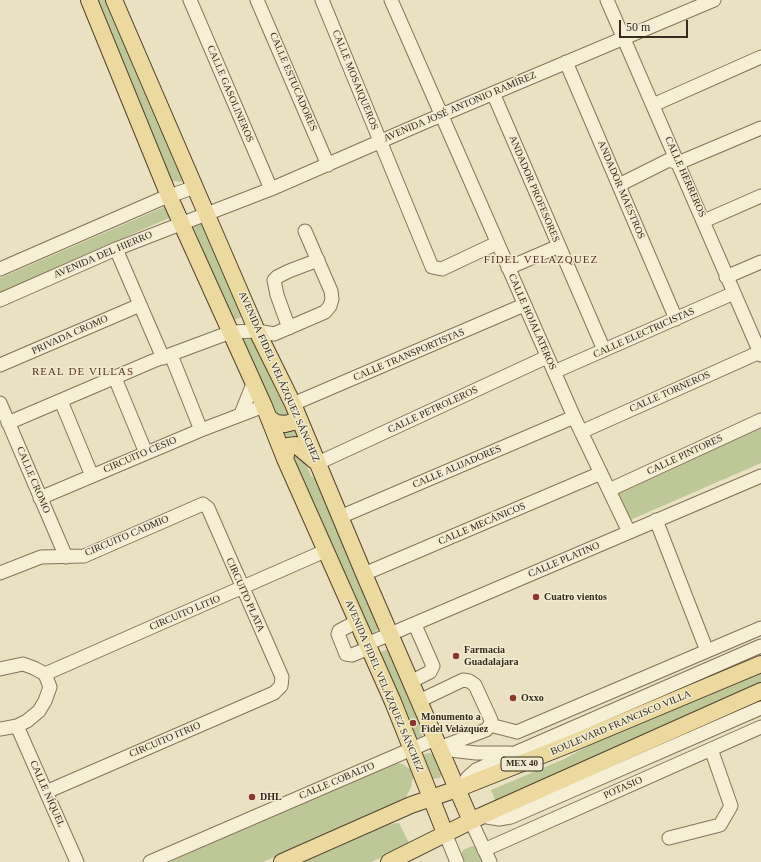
<!DOCTYPE html>
<html>
<head>
<meta charset="utf-8">
<style>
  body { margin:0 }
  #map { position:relative; width:761px; height:862px; overflow:hidden; background:#eae1c3; font-family:"Times New Roman",serif }
  canvas { display:block }
  .scale { position:absolute; left:619px; top:20px; width:69px; height:18px; box-sizing:border-box; border:2px solid #342a1e; border-top:0; padding-left:5px; font-size:12px; line-height:14px; white-space:nowrap; color:#342a1e; -webkit-text-stroke:3px #f2ebd2; paint-order:stroke }
</style>
</head>
<body>
<div id="map">
<canvas width="761" height="862"></canvas>
<div class="scale">50 m</div>
</div>
<script>
const g = document.querySelector('canvas').getContext('2d');
g.lineJoin = 'round';
function fill(path, color) {
  g.fillStyle = color;
  g.fill(path, 'evenodd');
}
function poly(rows) {
  const path = new Path2D();
  for (const r of rows) {
    path.moveTo(r[0], r[1]);
    for (let i = 2; i < r.length; i += 2) path.lineTo(r[i], r[i + 1]);
  }
  return path;
}
function stroke(path, color, width, dash) {
  g.strokeStyle = color;
  g.lineWidth = width;
  g.lineCap = dash ? 'butt' : 'round';
  g.setLineDash(dash || []);
  g.stroke(path);
}
function drawText(font, color, halo, rows, align = 'center') {
  g.font = font + ' "Times New Roman",serif';
  g.lineWidth = 3;
  g.setLineDash([]);
  g.textBaseline = 'middle';
  g.strokeStyle = halo;
  g.fillStyle = color;
  for (const [text, x, y, turn = 0] of rows) {
    g.save();
    g.translate(x, y);
    g.rotate((+turn || 0) * Math.PI / 180);
    g.textAlign = isNaN(turn) ? turn : align;
    if (halo) g.strokeText(text, 0, 0);
    g.fillText(text, 0, 0);
    g.restore();
  }
}
const green = poly([
  [97,0,111,0,186,177,182,182,172,181,96,2],
  [164,207,171,217,0,292,0,278],
  [207,221,245,315,232,321,193,226],
  [244,338,252,339,300,441,285,443,240,344],
  [761,428,761,463,628,521,615,492],
  [300,449,311,476,317,480,381,627,374,633,366,629,291,455],
  [386,650,391,650,424,731,421,737,417,738,410,734,379,659,381,652],
  [746,659,752,661,582,732,585,726],
  [761,669,761,685,496,802,491,790,562,760,619,730],
  [429,753,434,755,442,774,440,778,430,779,422,755],
  [394,763,403,764,414,772,411,787,404,801,263,862,169,862],
  [399,823,409,843,401,849,371,862,303,862,390,824],
  [472,846,476,846,483,862,465,862,461,854,463,850]
]);
const minor = poly([
  [190,0,271,189],
  [257,0,328,165],
  [322,0,432,267,442,269,497,243],
  [391,0,574,417,629,532],
  [607,0,761,355],
  [566,62,676,319],
  [493,93,604,350],
  [653,105,761,57],
  [619,185,669,160,678,163,761,128],
  [704,221,761,196],
  [116,249,163,358],
  [508,268,559,246],
  [0,269,161,199,195,187],
  [726,277,761,262],
  [0,300,116,249,271,189,425,122,714,0],
  [289,328,277,295,274,280,277,277,289,271,318,260],
  [171,355,201,430],
  [0,365,140,305],
  [554,372,734,293],
  [115,378,146,453],
  [61,401,92,476],
  [0,403,66,557],
  [293,404,524,305],
  [241,414,253,384],
  [8,423,153,361,231,332,257,331,274,334,325,312,330,306,332,299,331,291,305,231],
  [581,432,760,352],
  [318,463,547,357],
  [609,490,761,420],
  [40,498,201,430,264,406],
  [340,517,574,417],
  [656,520,707,651],
  [0,573,41,557,84,556,203,504,208,508,282,677,281,686,274,693,46,792],
  [364,574,601,473],
  [356,622,339,631,338,634,346,654,352,655,369,648],
  [367,644,761,476],
  [0,669,23,664,34,668,45,674,50,687,45,701,39,711,27,721,17,726,0,729],
  [45,674,325,551],
  [410,682,430,672,433,666,415,625],
  [419,701,463,680,469,681,475,685,491,720,490,725,486,730,439,748],
  [490,725,517,732,761,628],
  [17,726,77,862],
  [441,749,476,753,510,753],
  [464,786,467,778,476,770,761,646],
  [481,816,499,819,511,817,761,708],
  [471,821,490,862],
  [445,833,457,862],
  [669,838,720,825,731,806,711,749],
  [484,850,761,727],
  [150,862,435,739]
]);
const major = poly([
  [89,0,169,196,264,406,285,459,393,702,445,833],
  [114,0,257,331,293,404,364,574,471,821],
  [269,418,276,423,285,424,293,422,298,416],
  [285,459,288,446,296,445,315,461],
  [282,862,411,805,457,789,575,742,761,664],
  [389,862,481,816,761,691]
]);
const markers = [
  [536,597,4,"#8d3630"],
  [456,656,4,"#8d3630"],
  [513,698,4,"#8d3630"],
  [413,723,4,"#8d3630"],
  [252,797,4,"#8d3630"]
];
const shields = [
  [522,764,42]
];
const shieldNames = [
  ["MEX 40",522,764]
];
const streetNames = [
  ["CALLE MOSAIQUEROS",355,80,68],
  ["CALLE ESTUCADORES",293,82,67],
  ["CALLE GASOLINEROS",230,94,67],
  ["AVENIDA JOSÉ ANTONIO RAMÍREZ",460,107,-23],
  ["CALLE HERREROS",685,177,66],
  ["ANDADOR PROFESORES",534,189,67],
  ["ANDADOR MAESTROS",621,190,67],
  ["AVENIDA DEL HIERRO",103,255,-23],
  ["CALLE HOJALATEROS",532,322,66],
  ["CALLE ELECTRICISTAS",644,333,-24],
  ["PRIVADA CROMO",70,335,-24],
  ["CALLE TRANSPORTISTAS",409,355,-23],
  ["AVENIDA FIDEL VELÁZQUEZ SÁNCHEZ",279,377,66],
  ["CALLE TORNEROS",670,392,-24],
  ["CALLE PETROLEROS",433,410,-25],
  ["CIRCUITO CESIO",140,455,-23],
  ["CALLE PINTORES",685,455,-25],
  ["CALLE ALIJADORES",457,467,-23],
  ["CALLE CROMO",33,480,67],
  ["CALLE MECÁNICOS",482,524,-23],
  ["CIRCUITO CADMIO",127,536,-23],
  ["CALLE PLATINO",564,560,-23],
  ["CIRCUITO PLATA",245,595,66],
  ["CIRCUITO LITIO",185,613,-23],
  ["AVENIDA FIDEL VELÁZQUEZ SÁNCHEZ",384,686,67],
  ["BOULEVARD FRANCISCO VILLA",621,723,-23],
  ["CIRCUITO ITRIO",165,740,-23],
  ["CALLE COBALTO",337,781,-23],
  ["POTASIO",623,788,-24],
  ["CALLE NÍQUEL",47,794,66]
];
const poiNames = [
  ["Cuatro vientos",544,597],
  ["Farmacia",464,650],
  ["Guadalajara",464,662],
  ["Oxxo",521,698],
  ["Monumento a",421,717],
  ["Fidel Velázquez",421,729],
  ["DHL",260,797]
];
const neighbourhoodNames = [
  ["FIDEL VELAZQUEZ",541,260],
  ["REAL DE VILLAS",83,372]
];
fill(green, '#bec798');
stroke(minor, '#83735b', 15);
stroke(major, '#51412f', 18);
stroke(minor, '#f6eed5', 13);
stroke(major, '#ebd99d', 16);
for (const [x, y, r, color] of markers) {
  const dot = new Path2D();
  dot.arc(x, y, r, 0, 2 * Math.PI);
  g.fillStyle = color;
  g.fill(dot);
  stroke(dot, '#f2ebd2', 1.5);
}
for (const [x, y, w] of shields) {
  const box = new Path2D();
  box.roundRect(x - w / 2, y - 7, w, 14, 3);
  g.fillStyle = '#f2ebd2';
  g.fill(box);
  stroke(box, '#342a1e', 1);
}
drawText('bold 9px', '#342a1e', null, shieldNames);
drawText('10px', '#342a1e', '#f2ebd2', streetNames);
drawText('bold 10px', '#342a1e', '#f2ebd2', poiNames, 'left');
g.letterSpacing = '1px';
drawText('11px', '#5d3221', '#f2ebd2', neighbourhoodNames);
g.letterSpacing = '0px';
</script>
</body>
</html>
